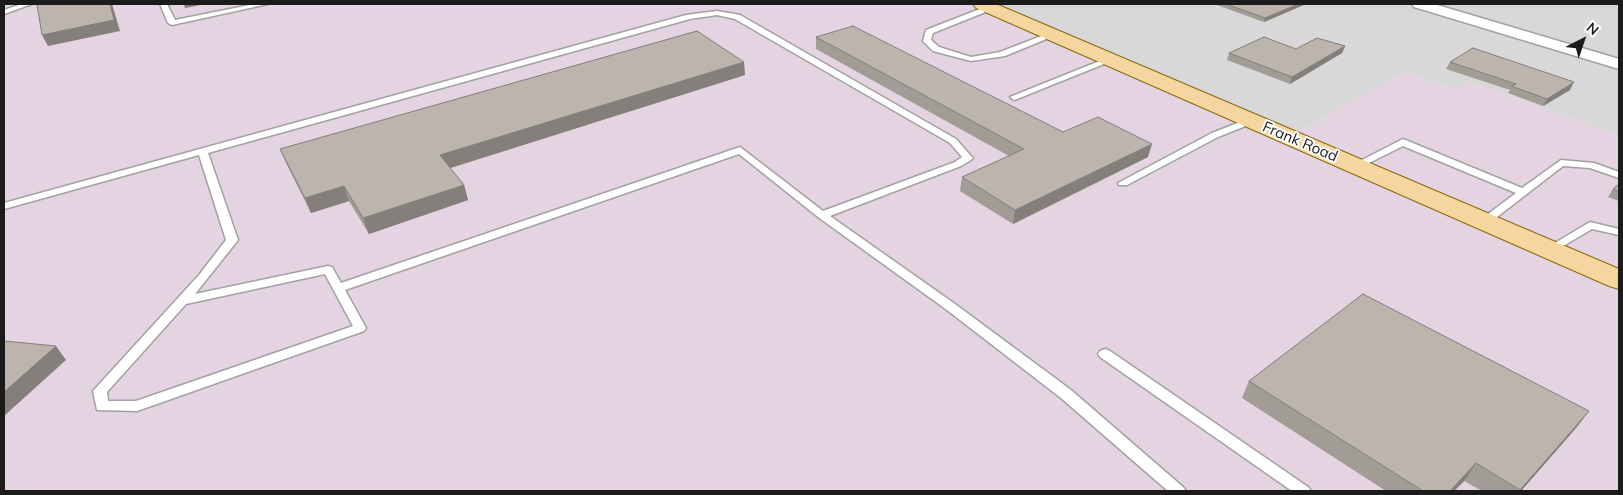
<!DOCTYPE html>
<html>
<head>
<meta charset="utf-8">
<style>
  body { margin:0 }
  #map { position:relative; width:1623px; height:495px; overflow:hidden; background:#ece9e1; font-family:Mulish,sans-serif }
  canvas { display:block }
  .frame { position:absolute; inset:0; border:5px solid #1b1b1b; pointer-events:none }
  .north { position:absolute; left:1558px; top:15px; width:50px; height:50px; -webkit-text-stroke:4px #fff; paint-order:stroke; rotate:41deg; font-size:14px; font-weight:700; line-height:20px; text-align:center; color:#1b1b1b }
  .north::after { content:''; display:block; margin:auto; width:18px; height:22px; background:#1b1b1b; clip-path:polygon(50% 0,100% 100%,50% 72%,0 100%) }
</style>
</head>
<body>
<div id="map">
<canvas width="1623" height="495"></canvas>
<div class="frame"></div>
<div class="north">N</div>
</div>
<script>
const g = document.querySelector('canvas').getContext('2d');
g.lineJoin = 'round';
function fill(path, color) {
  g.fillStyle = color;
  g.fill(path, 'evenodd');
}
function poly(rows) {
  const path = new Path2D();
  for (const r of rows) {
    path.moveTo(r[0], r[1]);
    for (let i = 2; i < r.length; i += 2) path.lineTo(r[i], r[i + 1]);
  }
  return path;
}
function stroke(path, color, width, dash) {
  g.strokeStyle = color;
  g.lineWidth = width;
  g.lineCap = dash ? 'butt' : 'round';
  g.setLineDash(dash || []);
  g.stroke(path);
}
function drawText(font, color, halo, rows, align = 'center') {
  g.font = font + ' Mulish,sans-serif';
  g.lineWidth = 4;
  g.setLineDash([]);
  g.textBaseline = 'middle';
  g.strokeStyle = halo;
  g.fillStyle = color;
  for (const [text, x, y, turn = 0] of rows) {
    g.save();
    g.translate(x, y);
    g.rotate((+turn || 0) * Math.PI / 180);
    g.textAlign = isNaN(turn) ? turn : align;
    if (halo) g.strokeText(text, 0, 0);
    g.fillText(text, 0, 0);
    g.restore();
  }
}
const residential = poly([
  [985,4,1619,4,1619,135,1469,82,1456,90,1406,72,1292,135]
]);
const industrial = poly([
  [4,4,985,4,1292,135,1406,72,1456,90,1469,82,1619,135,1619,491,4,491]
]);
const service = poly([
  [22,4,32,4,4,14,4,10,22,4],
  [160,4,167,4,175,20,255,4,268,4,172,25,168,23,160,4],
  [990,5,993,5,993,9,933,33,931,40,939,47,971,57,1000,52,1049,33,1056,35,1005,56,971,61,933,51,923,41,926,30,990,5],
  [717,11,740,15,956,139,971,156,973,158,971,160,961,166,830,216,955,304,1071,390,1183,487,1186,491,1168,491,1061,398,947,310,818,217,739,154,345,290,366,328,364,331,137,411,97,410,93,391,199,275,226,240,199,155,4,209,4,203,686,15,717,11],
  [717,15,735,19,950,143,962,157,955,162,823,211,740,147,341,283,332,267,328,266,195,294,238,240,208,153,690,19,717,15],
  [325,274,353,326,136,401,108,401,107,392,186,304,325,274],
  [1107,58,1114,60,1017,99,1014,100,1010,97,1107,58],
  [1250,118,1253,119,1253,123,1218,137,1127,185,1119,185,1118,183,1212,133,1250,118],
  [1403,139,1522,188,1561,160,1594,163,1619,172,1619,178,1590,168,1563,166,1488,224,1484,225,1479,222,1480,220,1516,193,1403,146,1359,168,1355,169,1350,166,1403,139],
  [1590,222,1619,229,1619,235,1592,229,1553,252,1549,253,1543,250,1590,222],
  [1105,349,1110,351,1308,487,1311,491,1292,491,1100,357,1098,354,1100,351,1105,349]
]);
const minor = poly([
  [1412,4,1434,4,1619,59,1619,69,1414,7,1412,4]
]);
const primary = poly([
  [973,4,996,4,1619,269,1619,289,1609,286,976,8,973,4]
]);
const wall = poly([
  [1214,4,1306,4,1264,22],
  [816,37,1063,132,1148,157,1013,224,960,191,962,177,1009,156,816,49],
  [1345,46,1342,53,1290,84,1227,60,1229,53],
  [1450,62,1570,90,1543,106,1508,93,1510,90,1446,69],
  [745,75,450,168,464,185,468,200,369,234,349,201,311,213,286,163,280,149],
  [1619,184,1619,201,1608,197,1613,189],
  [1249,381,1589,411,1576,428,1521,491,1482,491,1464,481,1454,491,1386,491,1242,398]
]);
const shadedWall = poly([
  [110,4,112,4,120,31,48,46,42,35],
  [184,4,206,4,185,8],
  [1298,4,1306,4,1264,22,1265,18],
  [1345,46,1342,53,1290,84,1292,77],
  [744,62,745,75,444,170,440,155],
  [1574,82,1570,90,1543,106,1547,99],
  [1152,144,1148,157,1013,224,1015,210],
  [464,185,468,200,369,234,363,218],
  [344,186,349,201,311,213,305,198],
  [56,346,66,360,4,416,4,392],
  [1589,411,1576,428,1521,491,1519,491],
  [1476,463,1464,481,1454,491,1450,491]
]);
const building = poly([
  [41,4,110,4,114,20,42,35,37,5,41,4],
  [1226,4,1298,4,1265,18,1226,4],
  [853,26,1063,132,1098,117,1152,144,1015,210,962,177,1024,149,816,37,853,26],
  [697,31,744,62,440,155,464,185,363,218,344,186,305,198,280,149,697,31],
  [1264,37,1296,49,1317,38,1345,46,1292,77,1229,53,1264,37],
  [1473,48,1574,82,1547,99,1511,86,1516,84,1450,62,1473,48],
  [1619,184,1619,192,1613,189,1619,184],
  [1363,294,1589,411,1520,490,1476,463,1450,491,1423,491,1249,381,1363,294],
  [4,341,56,346,4,392,4,341]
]);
const streetNames = [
  ["Frank Road",1300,142,23]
];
fill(residential, '#d9d8d8');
fill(industrial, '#e4d3e0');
stroke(service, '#a2a2a2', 3);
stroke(minor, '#a2a2a2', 3);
stroke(primary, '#87680b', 2);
fill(service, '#fff');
fill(minor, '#fff');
fill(primary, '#f4d69e');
fill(wall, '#a29c96');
fill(shadedWall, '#847f7a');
fill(building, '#bcb5ae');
stroke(building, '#847f7a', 1);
drawText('15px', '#1b1b1b', '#fff', streetNames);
</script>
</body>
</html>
